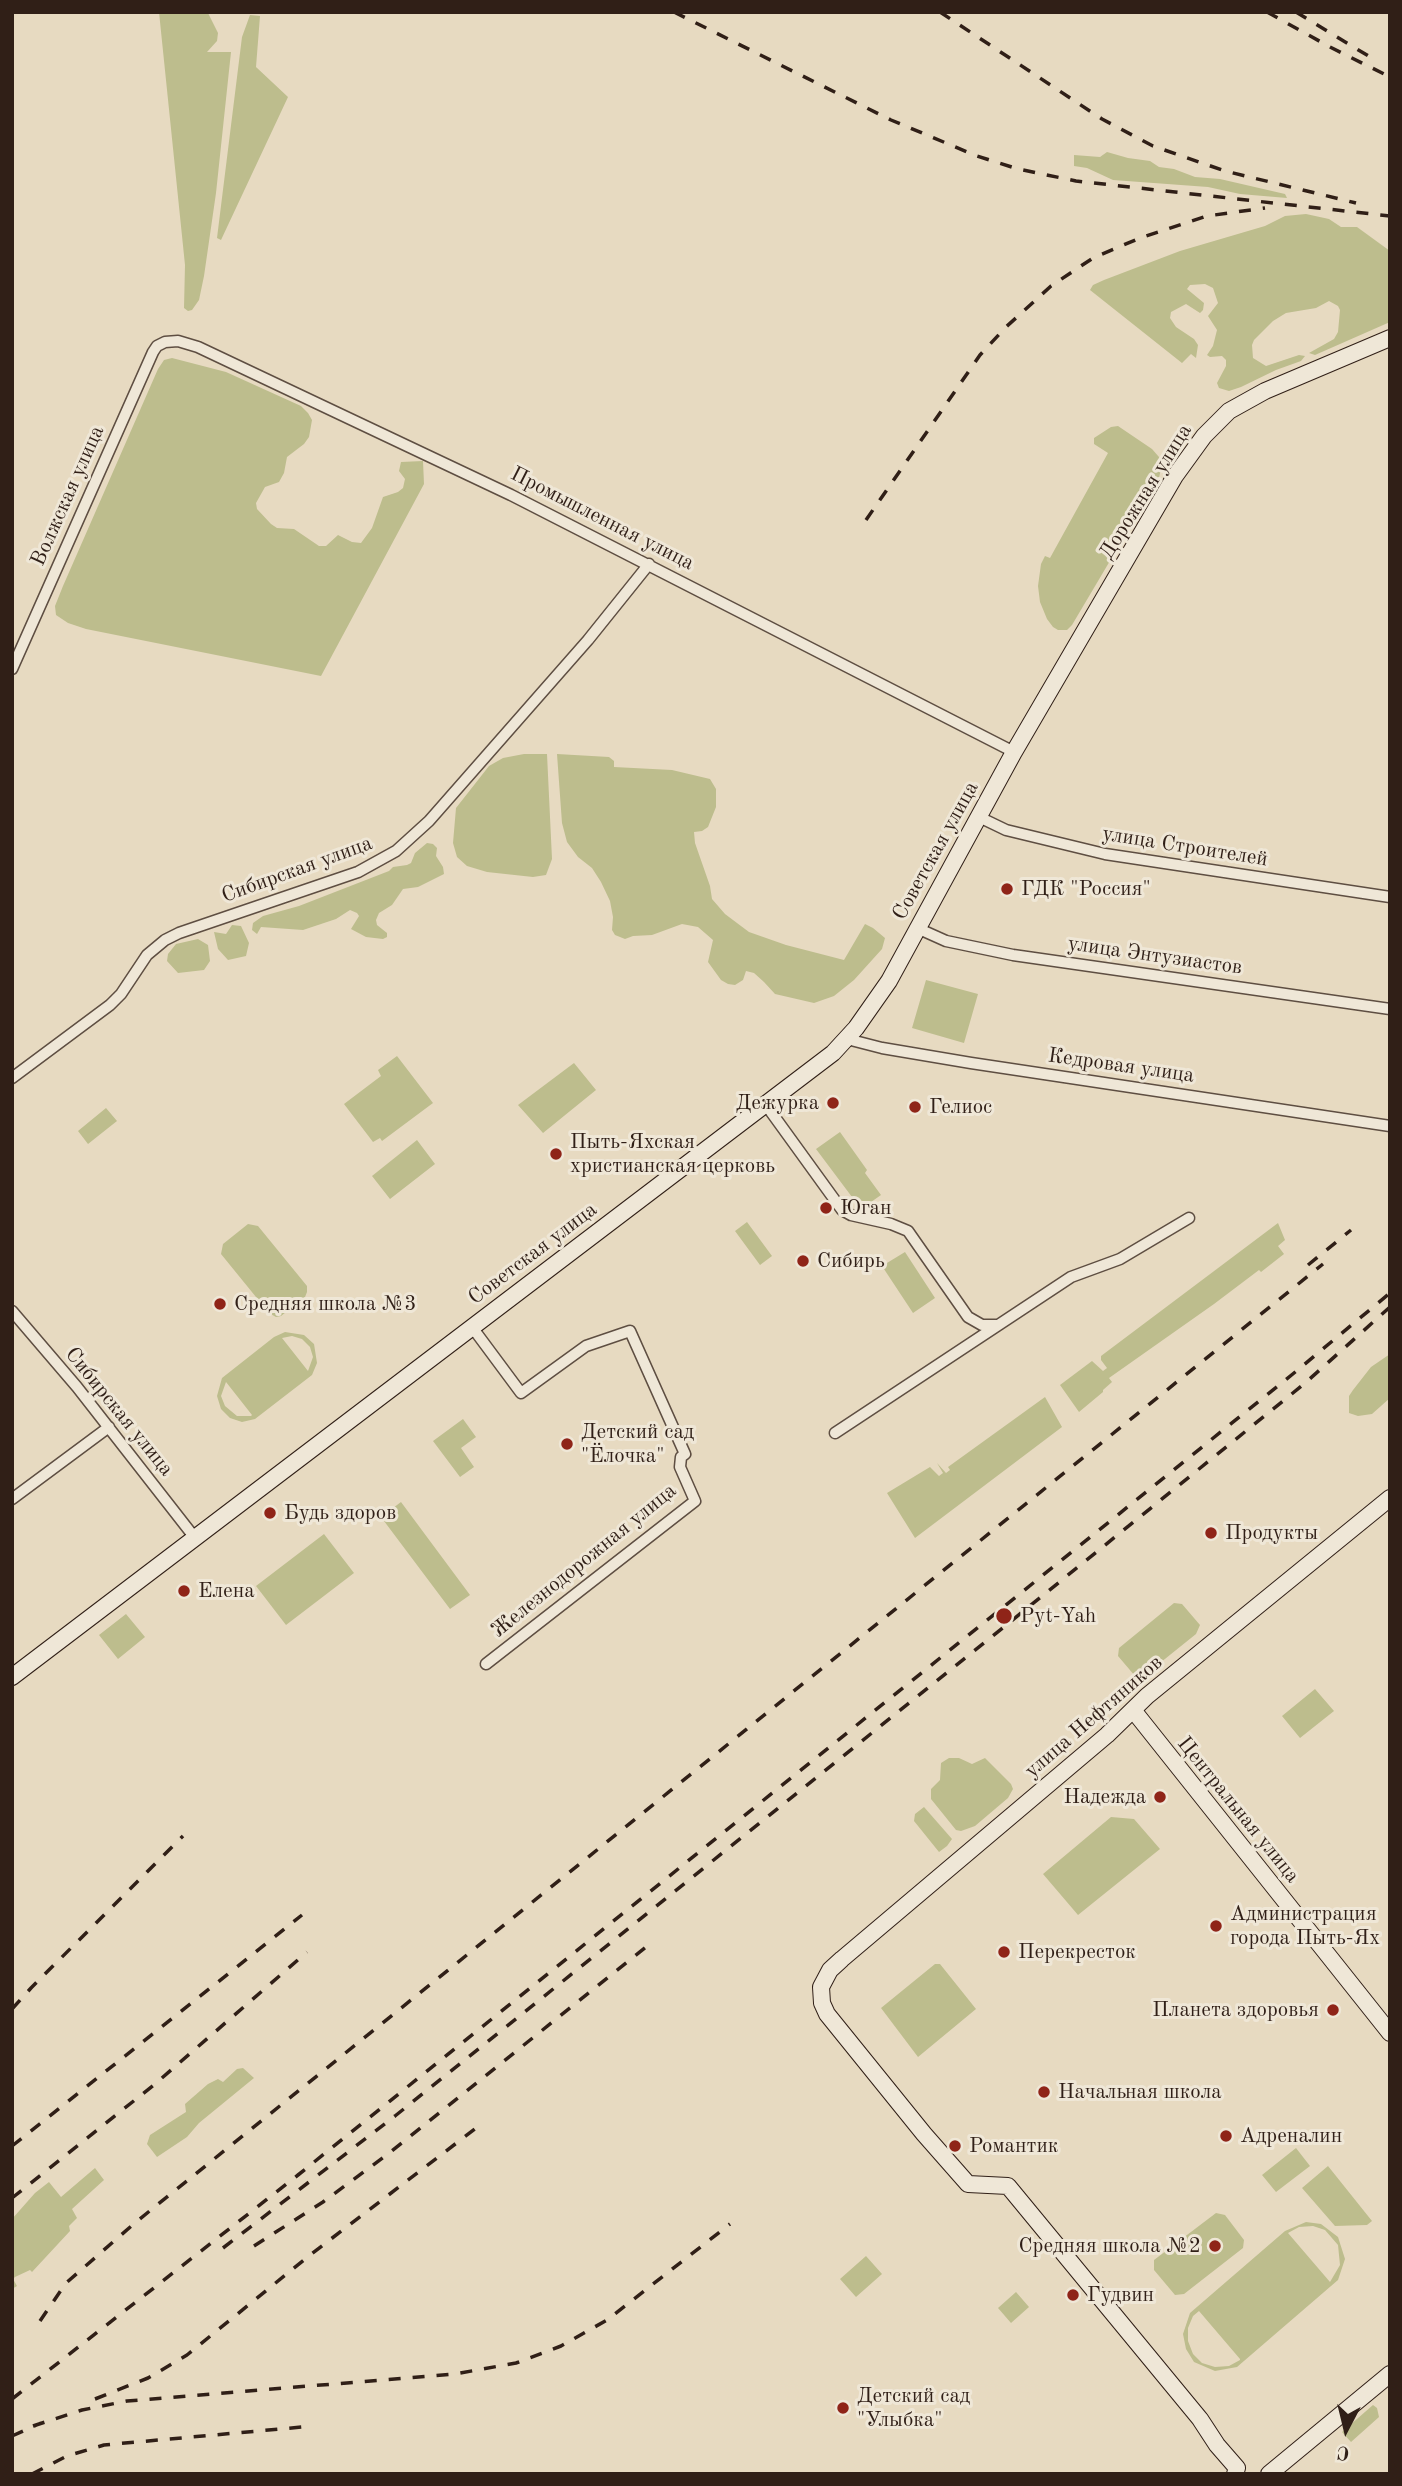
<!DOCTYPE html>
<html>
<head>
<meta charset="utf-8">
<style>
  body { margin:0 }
  #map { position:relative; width:1402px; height:2486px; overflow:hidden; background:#e7dac1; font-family:"Old Standard TT",serif }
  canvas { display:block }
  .frame { position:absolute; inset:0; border:14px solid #301f17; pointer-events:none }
  .north { position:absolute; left:1311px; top:2395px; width:70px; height:70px; -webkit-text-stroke:5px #efe7d7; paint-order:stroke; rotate:187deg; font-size:19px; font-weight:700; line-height:28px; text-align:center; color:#301f17 }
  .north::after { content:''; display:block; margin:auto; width:24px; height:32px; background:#301f17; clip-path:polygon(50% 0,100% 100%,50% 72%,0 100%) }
</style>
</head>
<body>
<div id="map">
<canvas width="1402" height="2486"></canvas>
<div class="frame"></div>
<div class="north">С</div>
</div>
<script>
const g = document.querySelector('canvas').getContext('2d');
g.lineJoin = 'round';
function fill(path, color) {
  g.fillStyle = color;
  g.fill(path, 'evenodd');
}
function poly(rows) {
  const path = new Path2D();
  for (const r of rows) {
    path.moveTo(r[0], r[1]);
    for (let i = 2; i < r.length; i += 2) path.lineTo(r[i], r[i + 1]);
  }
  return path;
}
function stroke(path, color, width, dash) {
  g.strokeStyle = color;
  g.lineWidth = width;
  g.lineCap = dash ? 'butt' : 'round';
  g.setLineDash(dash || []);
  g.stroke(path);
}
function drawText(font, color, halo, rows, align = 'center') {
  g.font = font + ' "Old Standard TT",serif';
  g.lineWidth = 6;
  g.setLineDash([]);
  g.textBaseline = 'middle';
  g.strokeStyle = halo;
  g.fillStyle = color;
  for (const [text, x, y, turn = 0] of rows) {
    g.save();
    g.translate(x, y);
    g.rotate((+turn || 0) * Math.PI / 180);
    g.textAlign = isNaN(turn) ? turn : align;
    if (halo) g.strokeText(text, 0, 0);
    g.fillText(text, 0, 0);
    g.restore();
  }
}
const green = poly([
  [159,12,208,13,218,33,217,41,207,52,231,52,216,193,204,276,199,300,192,310,188,311,184,308,185,265],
  [250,15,260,16,256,67,288,97,221,240,217,238,242,37],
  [1107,152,1128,158,1150,161,1159,167,1174,169,1195,177,1220,179,1285,194,1287,198,1240,194,1208,187,1113,180,1087,168,1074,166,1074,155,1100,157],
  [1306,214,1329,219,1341,227,1357,227,1390,251,1390,322,1315,355,1309,353,1334,339,1338,332,1340,310,1338,306,1329,301,1316,308,1286,313,1273,321,1254,340,1252,345,1253,358,1266,366,1299,355,1305,356,1301,361,1276,370,1241,387,1229,391,1219,388,1217,383,1226,366,1226,360,1222,356,1210,357,1207,355,1213,346,1217,330,1208,316,1218,303,1213,288,1205,284,1190,285,1187,289,1204,303,1203,310,1200,313,1186,304,1171,312,1170,318,1176,327,1194,339,1198,345,1196,358,1191,354,1182,363,1090,290,1093,285,1104,280,1180,251,1265,226,1285,216],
  [172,358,226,372,301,406,308,413,312,420,309,437,304,444,287,457,284,473,279,482,265,487,256,503,257,509,271,524,277,528,294,529,319,546,326,546,338,535,352,542,361,543,372,528,383,497,398,492,403,488,405,479,399,471,401,462,423,461,424,484,321,676,86,629,68,623,56,615,55,606,63,586,158,369,164,360],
  [1118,426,1152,449,1159,457,1162,464,1159,478,1072,625,1067,630,1058,630,1053,627,1047,619,1040,602,1038,586,1041,564,1045,556,1050,558,1108,453,1094,444,1094,438,1111,427],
  [524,754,547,754,552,859,546,875,533,877,487,872,467,866,457,857,453,843,456,808,489,766,503,758],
  [557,754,609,757,614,761,614,767,672,770,710,779,716,789,716,807,708,827,702,831,694,832,695,843,710,886,712,899,725,914,749,932,786,945,844,960,865,924,873,928,885,938,882,949,854,980,834,996,814,1003,775,994,764,982,754,973,746,971,743,980,735,985,728,984,721,980,708,962,713,940,698,927,682,924,652,935,633,936,625,939,615,935,612,930,613,917,610,901,601,882,592,868,578,857,567,842,562,823],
  [427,843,433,844,437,848,436,856,443,867,444,874,418,887,403,889,392,905,379,913,376,920,377,925,387,933,387,937,383,939,366,937,351,929,359,916,357,913,350,910,336,919,303,930,261,927,257,934,252,930,253,923,263,916,299,906,389,871,393,867,407,865,411,863,415,853],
  [232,925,241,926,249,943,246,956,228,960,218,949,214,932,226,934],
  [198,939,208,945,210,961,204,970,178,973,167,961,168,954,176,944],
  [926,980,978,994,964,1043,912,1028],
  [397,1056,433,1103,382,1141,380,1138,373,1142,344,1104,381,1076,378,1070],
  [574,1063,596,1090,543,1133,518,1105],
  [106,1108,117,1121,88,1144,78,1131],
  [840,1132,867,1170,865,1173,881,1195,861,1209,816,1149],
  [417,1140,435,1164,390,1199,372,1176],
  [747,1222,772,1256,760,1265,735,1231],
  [1278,1223,1285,1240,1278,1246,1284,1254,1261,1272,1259,1270,1214,1304,1109,1378,1112,1382,1103,1390,1103,1392,1079,1412,1060,1385,1092,1361,1103,1371,1107,1368,1101,1360,1101,1356],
  [248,1224,258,1226,307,1286,307,1292,305,1297,281,1316,276,1317,269,1313,221,1254,223,1244],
  [905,1252,935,1298,913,1313,882,1266],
  [285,1332,304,1335,314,1344,317,1363,312,1375,255,1419,242,1422,230,1418,221,1409,217,1396,222,1378,274,1337],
  [292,1336,302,1339,310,1347,313,1357,308,1371,282,1338],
  [226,1382,252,1415,251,1416,237,1416,225,1406,221,1396],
  [1390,1354,1390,1398,1372,1414,1358,1416,1349,1413,1349,1396,1353,1390,1371,1367],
  [1045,1397,1062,1427,915,1538,887,1493,930,1467,939,1476,943,1473,937,1463,946,1473,950,1470,948,1467],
  [463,1419,476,1437,461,1448,474,1467,460,1477,433,1441],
  [401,1502,470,1595,450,1609,381,1517],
  [324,1534,354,1573,286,1625,256,1586],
  [1174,1603,1182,1604,1200,1625,1196,1634,1145,1675,1139,1678,1135,1676,1118,1656,1119,1648],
  [126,1614,145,1637,118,1659,99,1635],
  [1315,1689,1334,1711,1300,1738,1282,1716],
  [949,1758,959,1758,972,1764,985,1758,1011,1784,1013,1789,1008,1798,975,1826,961,1831,956,1830,931,1799,931,1789,940,1780,941,1763],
  [924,1807,952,1839,947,1846,939,1852,914,1821,915,1814],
  [1111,1817,1134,1819,1160,1849,1078,1915,1043,1874],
  [935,1964,940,1964,976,2009,918,2057,881,2008],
  [243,2068,254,2078,199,2123,187,2137,157,2157,147,2144,150,2135,186,2112,185,2104,208,2084,218,2079,223,2082,237,2069],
  [1296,2148,1310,2166,1276,2192,1262,2175],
  [1328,2166,1372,2221,1367,2225,1335,2226,1302,2188],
  [95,2168,104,2180,72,2209,77,2218,69,2226,70,2231,32,2272,30,2270,15,2277,13,2279,17,2286,12,2289,12,2219,35,2193,49,2182,61,2197],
  [1216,2213,1225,2215,1244,2240,1243,2248,1184,2294,1175,2295,1154,2270,1154,2260],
  [1306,2222,1321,2224,1338,2237,1345,2259,1338,2280,1237,2367,1215,2371,1194,2362,1186,2349,1183,2334,1190,2313,1285,2231],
  [1313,2226,1325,2230,1338,2245,1340,2265,1330,2282,1288,2233,1299,2227],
  [1199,2311,1240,2359,1240,2360,1229,2366,1215,2367,1202,2363,1193,2354,1188,2341,1188,2328,1193,2316],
  [866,2256,882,2274,856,2297,840,2279],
  [1016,2292,1029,2307,1011,2323,998,2308],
  [1373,2405,1377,2408,1379,2417,1351,2442,1342,2432]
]);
const street = poly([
  [12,669,153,352,157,346,165,342,178,341,198,347,511,495,1014,752],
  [979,817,1006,830,1105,854,1390,897],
  [917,928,946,941,1013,955,1390,1009],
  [847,1039,882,1048,971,1063,1390,1126],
  [12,1078,110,1005,121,994,147,955,165,940,179,933,358,872,396,851,429,821,588,640,649,564],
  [766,1105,842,1210,851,1215,891,1224,908,1231,968,1317,982,1325,998,1325],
  [12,1311,77,1387,195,1538],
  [472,1327,521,1393,586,1346,630,1331,685,1454,681,1457,680,1467,695,1501,486,1664],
  [835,1433,1071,1277,1120,1259,1189,1218],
  [12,1499,109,1427]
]);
const secondary = poly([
  [12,1677,833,1053,856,1028,889,981,1014,752,1175,476,1204,436,1229,411,1265,391,1390,338],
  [1133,1710,1390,2033],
  [1235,2474,1237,2468,1217,2445,1200,2419,1008,2186,968,2184,924,2134,827,2014,822,2003,821,1987,830,1970,842,1959,1107,1735,1147,1696,1390,1498],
  [1269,2474,1390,2374]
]);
const rail = poly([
  [674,12,891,120,977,156,1018,169,1076,181,1390,216],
  [940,12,1102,119,1153,146,1225,171,1356,203],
  [1267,12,1330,47,1390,77],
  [1296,12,1375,60],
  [866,520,980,355,1006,327,1051,286,1093,258,1140,238,1207,216,1265,208],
  [1308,1265,1351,1230],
  [12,2009,31,1988,183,1836],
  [12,2146,302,1915],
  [12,2198,155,2084,307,1952],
  [254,2246,323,2202,388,2154,646,1947],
  [223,2248,395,2116,1010,1622,1304,1384,1390,1307],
  [40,2321,66,2283,136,2222,1323,1264],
  [12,2399,298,2175,1294,1373,1390,1293],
  [95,2399,148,2378,187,2355,310,2255,484,2122],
  [33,2426,82,2410,127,2401,455,2374,516,2363,561,2346,607,2320,730,2224],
  [12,2436,41,2423],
  [32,2474,67,2456,104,2445,302,2427]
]);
const markers = [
  [1007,889,7,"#8f2418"],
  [833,1103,7,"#8f2418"],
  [915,1107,7,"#8f2418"],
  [556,1154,7,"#8f2418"],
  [826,1208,7,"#8f2418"],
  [803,1261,7,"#8f2418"],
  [220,1304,7,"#8f2418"],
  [567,1444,7,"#8f2418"],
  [270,1513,7,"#8f2418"],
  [1211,1533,7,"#8f2418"],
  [184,1591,7,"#8f2418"],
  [1004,1616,9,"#8f2418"],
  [1160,1797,7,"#8f2418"],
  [1216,1926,7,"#8f2418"],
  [1004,1952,7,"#8f2418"],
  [1333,2010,7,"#8f2418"],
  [1044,2092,7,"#8f2418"],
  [1226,2136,7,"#8f2418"],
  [955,2146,7,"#8f2418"],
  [1215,2246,7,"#8f2418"],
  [1073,2295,7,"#8f2418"],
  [843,2408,7,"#8f2418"]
];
const streetNames = [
  ["Дорожная улица",1146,492,-58],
  ["Волжская улица",68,496,-66],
  ["Промышленная улица",602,519,27],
  ["улица Строителей",1185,847,9],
  ["Советская улица",936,851,-61],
  ["Сибирская улица",297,870,-20],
  ["улица Энтузиастов",1155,956,8],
  ["Кедровая улица",1121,1066,8],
  ["Советская улица",533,1254,-37],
  ["Сибирская улица",119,1412,51],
  ["Железнодорожная улица",584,1561,-39],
  ["улица Нефтяников",1094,1717,-41],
  ["Центральная улица",1238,1810,51]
];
const poiNames = [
  ["ГДК \"Россия\"",1021,889],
  ["Дежурка",819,1103,"right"],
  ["Гелиос",929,1107],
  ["Пыть-Яхская",570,1142],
  ["христианская церковь",570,1166],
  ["Юган",840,1208],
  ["Сибирь",817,1261],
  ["Средняя школа №3",234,1304],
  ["Детский сад",581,1432],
  ["\"Ёлочка\"",581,1456],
  ["Будь здоров",284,1513],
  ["Продукты",1225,1533],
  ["Елена",198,1591],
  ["Pyt-Yah",1020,1616],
  ["Надежда",1146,1797,"right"],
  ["Администрация",1230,1914],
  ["города Пыть-Ях",1230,1938],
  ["Перекресток",1018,1952],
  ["Планета здоровья",1319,2010,"right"],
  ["Начальная школа",1058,2092],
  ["Адреналин",1240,2136],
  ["Романтик",969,2146],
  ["Средняя школа №2",1201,2246,"right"],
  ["Гудвин",1087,2295],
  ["Детский сад",857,2396],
  ["\"Улыбка\"",857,2420]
];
fill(green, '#bdbd8d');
stroke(street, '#5e4e42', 13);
stroke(secondary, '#301f17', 18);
stroke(street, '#efe7d7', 10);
stroke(secondary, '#efe7d7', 16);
stroke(rail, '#301f17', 3.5, [12, 12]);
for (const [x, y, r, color] of markers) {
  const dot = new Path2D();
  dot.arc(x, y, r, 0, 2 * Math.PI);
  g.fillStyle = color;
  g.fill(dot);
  stroke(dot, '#efe7d7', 2.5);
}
drawText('21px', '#301f17', '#efe7d7', streetNames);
drawText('21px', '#301f17', '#efe7d7', poiNames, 'left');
</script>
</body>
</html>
